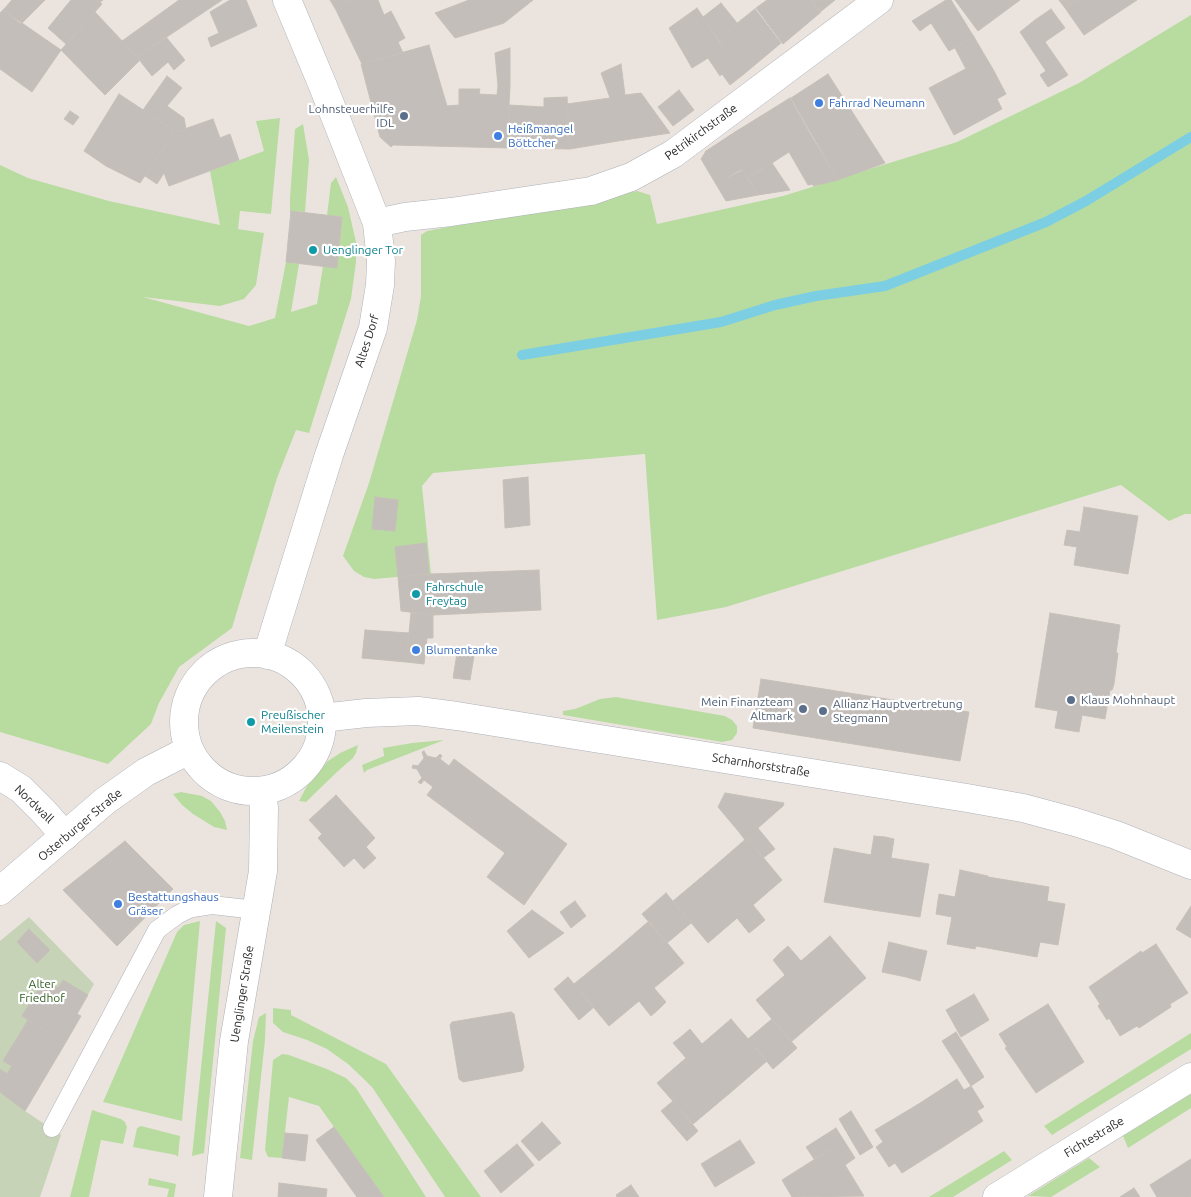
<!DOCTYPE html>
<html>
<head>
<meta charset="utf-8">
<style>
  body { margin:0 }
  canvas { display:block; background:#ebe4de }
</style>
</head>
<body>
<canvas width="1191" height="1197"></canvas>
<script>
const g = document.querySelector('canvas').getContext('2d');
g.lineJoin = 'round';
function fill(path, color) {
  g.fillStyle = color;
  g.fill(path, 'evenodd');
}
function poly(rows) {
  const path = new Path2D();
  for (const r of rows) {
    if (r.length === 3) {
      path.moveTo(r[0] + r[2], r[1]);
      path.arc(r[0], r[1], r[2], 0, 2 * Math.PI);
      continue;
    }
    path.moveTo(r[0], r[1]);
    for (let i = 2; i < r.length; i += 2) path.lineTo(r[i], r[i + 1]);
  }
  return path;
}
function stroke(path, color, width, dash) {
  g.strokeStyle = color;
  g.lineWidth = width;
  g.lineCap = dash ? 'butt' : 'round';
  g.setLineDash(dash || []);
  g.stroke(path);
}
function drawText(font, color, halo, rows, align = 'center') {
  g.font = font + ' Ubuntu,sans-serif';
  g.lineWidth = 4.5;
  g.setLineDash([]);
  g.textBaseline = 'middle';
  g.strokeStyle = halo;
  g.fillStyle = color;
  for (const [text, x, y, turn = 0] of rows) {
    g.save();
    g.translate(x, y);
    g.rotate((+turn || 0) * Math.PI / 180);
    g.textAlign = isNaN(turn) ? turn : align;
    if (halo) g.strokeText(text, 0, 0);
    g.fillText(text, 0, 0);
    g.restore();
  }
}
const green = poly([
  [1191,15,1191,514,1185,514,1169,521,1121,485,726,607,657,620,645,454,433,473,422,486,431,574,374,579,364,577,354,571,343,556,369,483,417,320,421,296,421,235,427,231,637,191,650,195,657,224,783,196,957,142,1079,83],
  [280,118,271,214,240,211,238,229,264,233,256,285,244,299,220,306,143,297,249,326,275,318,286,262,299,264,291,312,317,304,323,266,337,268,342,217,327,215,331,183,336,177,348,207,356,242,356,262,351,299,309,433,296,430,277,478,232,628,179,667,159,703,151,724,108,764,0,732,0,165,28,178,109,201,220,225,210,171,264,151,256,121],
  [303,124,309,160,305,212,291,211,290,215,290,198,295,129],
  [616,697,725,716,732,720,737,726,737,733,732,740,722,742,563,715,563,711,575,709,600,699],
  [444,740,367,770,364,773,362,765,384,756,383,748,412,743],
  [358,745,356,753,353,758,338,771,306,802,299,801,308,784,328,761,340,753],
  [181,792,202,796,211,801,220,812,225,821,227,830,214,827,193,814,182,805,173,794],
  [200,921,182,1121,103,1102,177,932,184,925],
  [216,921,226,928,204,1153,192,1156],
  [273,1008,291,1010,291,1015,386,1064,481,1197,445,1197,372,1087,348,1064,327,1049,307,1040,283,1032,273,1023],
  [266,1013,265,1040,252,1160,240,1158,253,1041,259,1017],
  [1191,1033,1191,1049,1052,1135,1044,1126],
  [282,1054,289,1055,327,1069,346,1078,356,1088,426,1197,384,1197,319,1106,289,1097,282,1158,268,1157,265,1150,273,1060],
  [1191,1094,1191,1108,1128,1148,1123,1136],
  [92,1110,121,1119,125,1122,127,1127,123,1144,101,1140,89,1197,70,1197],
  [141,1126,180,1136,178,1157,176,1155,133,1147,137,1128],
  [1004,1151,1012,1160,953,1197,929,1197],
  [1089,1158,1100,1167,1051,1197,1028,1196],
  [149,1178,176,1184,174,1197,167,1197,169,1189,148,1185]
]);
const cemetery = poly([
  [29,917,94,984,77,1014,81,1016,25,1111,61,1135,40,1197,0,1197,0,941]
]);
const stream = poly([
  [522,355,721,322,775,305,816,296,885,286,1046,222,1086,201,1191,137]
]);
const building = poly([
  [12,0,45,0,21,24,3,10,12,0],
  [71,0,103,0,100,2,102,4,66,44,48,28,71,0],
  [179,0,222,0,137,57,122,41,179,0],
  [230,0,246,0,257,26,211,47,208,38,219,33,210,12,230,0],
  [330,0,349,0,336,10,330,0],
  [349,0,378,0,384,15,391,11,405,38,398,42,403,53,362,64,336,10,349,0],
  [469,0,479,0,498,25,455,38,435,13,469,0],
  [479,0,533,0,504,23,498,25,479,0],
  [767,0,811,0,821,12,783,44,756,8,767,0],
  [811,0,835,0,820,12,811,0],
  [946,0,951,0,974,37,949,51,931,23,920,31,912,21,946,0],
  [955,0,1020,0,978,31,955,0],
  [1059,0,1074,0,1075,1,1065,8,1059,0],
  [1076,0,1137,0,1084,35,1065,8,1076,0],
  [721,3,737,23,717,39,703,17,721,3],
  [697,8,724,48,692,68,669,28,697,8],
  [755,9,781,43,744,74,717,39,755,9],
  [1051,9,1065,28,1049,39,1035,20,1051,9],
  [3,10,61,50,32,92,0,69,0,13,3,10],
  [95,12,140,60,105,95,61,50,95,12],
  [1035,20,1049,39,1045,42,1068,75,1048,87,1040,75,1046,71,1020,32,1035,20],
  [166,37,185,60,174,70,168,62,152,76,137,57,166,37],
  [974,37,994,71,985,76,977,63,966,69,955,48,974,37],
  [429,45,447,106,459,105,459,89,480,89,479,94,497,95,498,86,510,87,509,105,509,148,393,145,391,147,380,137,361,64,429,45],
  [510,48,510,87,498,86,495,53,510,48],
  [724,48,744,74,730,85,722,74,720,76,708,58,724,48],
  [977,63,985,76,994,71,1006,94,997,99,1002,109,954,135,929,88,977,63],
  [621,64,625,95,641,93,670,133,618,141,610,98,601,73,621,64],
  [828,74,885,163,838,180,791,98,828,74],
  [167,76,182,88,167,106,184,118,186,129,176,132,143,110,167,76],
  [679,90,694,110,673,126,658,107,679,90],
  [119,94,175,131,140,183,106,166,84,151,119,94],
  [567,97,570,149,509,148,509,105,544,107,544,98,567,97],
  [610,98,618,141,570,149,567,104,610,98],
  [790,98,812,137,838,180,813,186,813,184,808,185,789,152,758,172,735,132,790,98],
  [70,111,79,117,73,125,64,119,70,111],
  [213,119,220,138,230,134,239,160,169,186,164,173,157,184,145,176,175,131,176,132,213,119],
  [735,132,758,172,747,178,743,170,740,170,723,180,706,151,735,132],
  [706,151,723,180,743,170,758,195,726,201,701,159,706,151],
  [772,163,790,190,758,195,747,178,772,163],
  [291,211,342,217,337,268,286,262,291,211],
  [528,477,530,525,505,528,503,480,528,477],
  [375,497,398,500,395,531,372,529,375,497],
  [1084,507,1138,516,1128,574,1074,565,1077,547,1064,545,1067,530,1080,532,1084,507],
  [426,543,429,574,398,577,395,547,426,543],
  [539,570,541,610,433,615,431,574,539,570],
  [431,574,433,615,401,611,398,577,431,574],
  [411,613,433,615,433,638,427,638,424,664,406,662,411,613],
  [1050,613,1120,625,1116,653,1118,653,1114,684,1112,690,1110,690,1105,719,1082,715,1079,732,1055,728,1058,711,1035,707,1050,613],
  [365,630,409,633,406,662,362,658,365,630],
  [458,647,475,650,470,680,453,678,458,647],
  [761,679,969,712,960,761,753,728,761,679],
  [424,751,427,756,436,758,440,754,442,756,440,759,449,766,454,759,567,844,524,905,487,877,505,853,427,795,433,787,424,780,421,784,418,782,422,778,417,769,412,768,413,765,418,766,424,758,422,752,424,751],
  [725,793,784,803,783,806,758,828,752,821,739,832,718,807,725,793],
  [336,795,375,838,366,847,376,858,364,869,354,858,344,867,318,838,322,834,309,820,336,795],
  [752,821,775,849,763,858,747,838,745,840,739,832,752,821],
  [874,836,885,837,873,910,824,902,834,848,871,855,874,836],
  [885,837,894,839,891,858,929,864,920,917,873,910,885,837],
  [747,838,782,880,753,905,765,920,758,926,710,870,747,838],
  [125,841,173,889,117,946,63,890,125,841],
  [710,870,758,926,749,933,737,918,708,943,673,901,710,870],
  [960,870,988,876,988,877,1049,887,1047,901,1065,904,1058,945,1040,942,1037,957,976,946,975,949,947,944,952,917,936,914,939,894,955,897,960,870],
  [666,893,691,923,667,943,642,914,666,893],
  [575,901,586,916,571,928,560,912,575,901],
  [1191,906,1191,938,1176,929,1191,906],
  [532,910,564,933,529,958,507,931,532,910],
  [649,921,684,963,654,988,666,1002,659,1009,612,953,649,921],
  [29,929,50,950,37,963,17,942,29,929],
  [830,936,866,978,828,1010,780,953,788,946,801,961,830,936],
  [889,942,913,948,906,977,882,972,889,942],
  [1156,944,1188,993,1170,1004,1171,1007,1139,1028,1137,1026,1120,1036,1109,1018,1107,1020,1098,1006,1100,1004,1089,987,1141,951,1142,953,1156,944],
  [913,948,927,951,920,981,906,977,913,948],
  [612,953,659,1009,651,1016,639,1001,609,1026,574,984,612,953],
  [780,953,828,1010,791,1042,756,1000,785,975,773,960,780,953],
  [568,977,594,1007,579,1020,554,989,568,977],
  [44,980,58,988,63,980,88,995,77,1014,81,1016,66,1042,22,1016,44,980],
  [974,994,989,1020,961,1037,946,1010,974,994],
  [1048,1004,1084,1062,1036,1093,1005,1048,1007,1047,999,1034,1048,1004],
  [511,1012,514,1014,524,1067,522,1071,463,1082,459,1079,450,1025,452,1022,511,1012],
  [731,1019,767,1061,730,1093,682,1036,690,1029,702,1044,731,1019],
  [772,1019,797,1048,773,1069,748,1039,772,1019],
  [28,1020,66,1042,25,1111,0,1092,0,1069,7,1074,12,1066,3,1061,28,1020],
  [956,1032,984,1077,971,1086,942,1041,956,1032],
  [682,1036,730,1093,693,1124,657,1083,686,1058,673,1043,682,1036],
  [957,1079,964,1090,971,1086,984,1107,977,1111,983,1121,943,1147,917,1105,957,1079],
  [673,1101,698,1131,687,1141,661,1111,673,1101],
  [917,1105,943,1147,902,1173,895,1163,889,1167,876,1147,883,1142,875,1130,917,1105],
  [851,1111,873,1147,860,1155,839,1119,851,1111],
  [542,1122,561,1143,539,1161,521,1141,542,1122],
  [334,1127,384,1197,357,1197,316,1140,334,1127],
  [836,1128,855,1158,845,1165,834,1147,814,1159,806,1147,836,1128],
  [285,1133,308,1135,305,1161,282,1158,285,1133],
  [740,1140,755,1163,715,1187,701,1164,740,1140],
  [517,1144,534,1165,501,1193,484,1171,517,1144],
  [834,1147,864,1196,792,1197,782,1180,834,1147],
  [1191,1159,1191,1197,1157,1197,1150,1185,1191,1159],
  [279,1183,327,1189,326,1197,278,1197,279,1183],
  [631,1185,639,1197,617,1197,616,1195,631,1185],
  [1134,1188,1140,1197,1120,1197,1134,1188]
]);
const service = poly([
  [52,1128,157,930,177,915,189,909,199,907,212,905,256,910]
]);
const minor = poly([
  [377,223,405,217,451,212,591,191,631,177,673,154,879,0],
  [322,718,366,713,418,711,457,716,967,798,1023,808,1075,822,1116,835,1191,865],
  [0,776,21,789,44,812,65,836],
  [997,1197,1191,1077]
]);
const tertiary = poly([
  [0,891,105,801,146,772,189,750]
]);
const secondary = poly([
  [253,722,69],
  [267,655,329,455,373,328,380,285,381,261,377,223,323,86,287,0],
  [218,1197,234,1041,263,871,264,808,262,791]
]);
const markers = [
  [819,103,5,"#3f7fe0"],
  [404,116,5,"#5c6f8a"],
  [498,136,5,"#3f7fe0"],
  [313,250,5,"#0f9aa8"],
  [416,594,5,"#0f9aa8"],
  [416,650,5,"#3f7fe0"],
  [1071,700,5,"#5c6f8a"],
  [803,709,5,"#5c6f8a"],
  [823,711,5,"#5c6f8a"],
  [251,722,5,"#0f9aa8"],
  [118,904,5,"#3f7fe0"]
];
const shopNames = [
  ["Fahrrad Neumann",829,103],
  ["Heißmangel",508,129],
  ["Böttcher",508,143],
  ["Blumentanke",426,650],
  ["Bestattungshaus",128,897],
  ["Gräser",128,911]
];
const serviceNames = [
  ["Lohnsteuerhilfe",394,109],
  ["IDL",394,123],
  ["Klaus Mohnhaupt",1081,700,"left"],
  ["Mein Finanzteam",793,702],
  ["Altmark",793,716],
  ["Allianz Hauptvertretung",833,704,"left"],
  ["Stegmann",833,718,"left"]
];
const streetNames = [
  ["Petrikirchstraße",701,132,-36],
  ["Altes Dorf",367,341,-72],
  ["Scharnhorststraße",761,765,9],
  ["Nordwall",34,804,44],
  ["Osterburger Straße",80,825,-40],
  ["Uenglinger Straße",242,994,-81],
  ["Fichtestraße",1094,1137,-31]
];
const cultureNames = [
  ["Uenglinger Tor",323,250],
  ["Fahrschule",426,587],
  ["Freytag",426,601],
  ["Preußischer",261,715],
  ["Meilenstein",261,729]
];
const parkNames = [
  ["Alter",42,984],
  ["Friedhof",42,998]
];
fill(green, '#b8dca0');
fill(cemetery, '#c6d3b7');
stroke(stream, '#7ccee2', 10);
fill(building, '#c3beba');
stroke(building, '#c6c0b8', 1);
stroke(service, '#aeb1b9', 19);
stroke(minor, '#aeb1b9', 29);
stroke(tertiary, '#aeb1b9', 29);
stroke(secondary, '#aeb1b9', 29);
stroke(service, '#fff', 18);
stroke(minor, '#fff', 28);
stroke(tertiary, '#fff', 28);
stroke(secondary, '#fff', 28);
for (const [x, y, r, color] of markers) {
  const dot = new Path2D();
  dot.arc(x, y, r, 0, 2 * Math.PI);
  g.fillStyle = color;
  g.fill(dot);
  stroke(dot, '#fff', 2);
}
drawText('12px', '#366cbe', '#fff', shopNames, 'left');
drawText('12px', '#4e5e75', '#fff', serviceNames, 'right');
drawText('12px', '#2a2a2a', '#fff', streetNames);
drawText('12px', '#0d838f', '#fff', cultureNames, 'left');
drawText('12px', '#336022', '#fff', parkNames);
</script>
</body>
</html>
